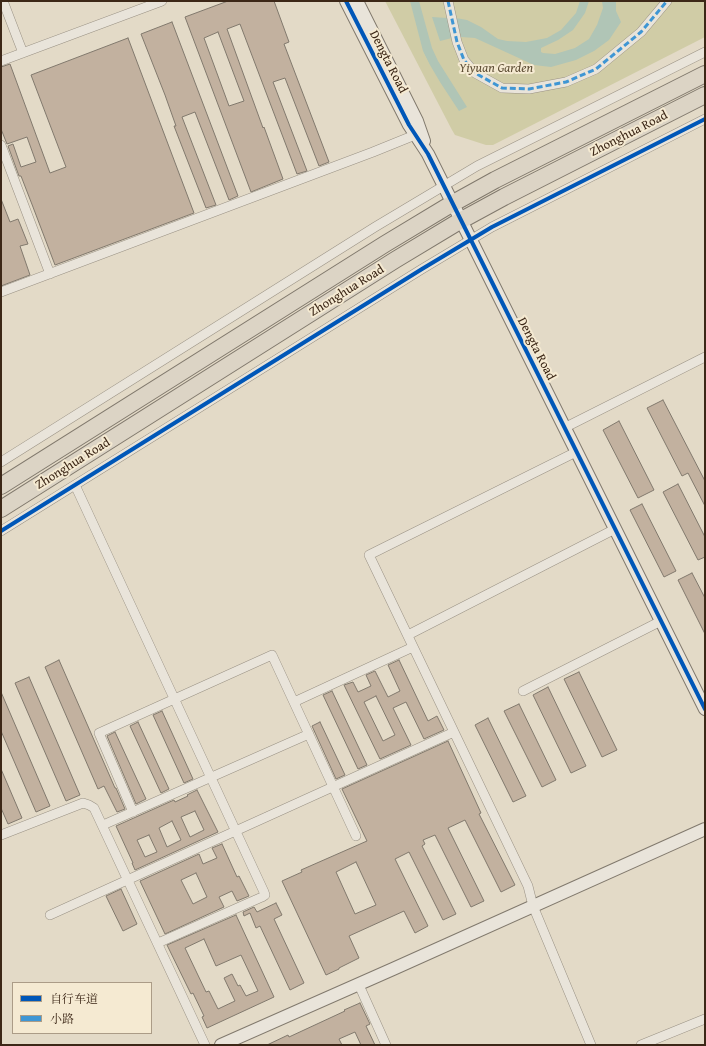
<!DOCTYPE html>
<html>
<head>
<meta charset="utf-8">
<style>
  body { margin:0 }
  #map { position:relative; width:706px; height:1046px; overflow:hidden; background:#e3dac7; font-family:"Gentium Book Plus","Noto Serif SC",serif }
  canvas { display:block }
  .frame { position:absolute; inset:0; border:2px solid #3c2717; pointer-events:none }
  .legend { position:absolute; left:12px; top:982px; width:140px; height:52px; box-sizing:border-box; background:#f5ead2; border:1px solid #ab9c87; margin:0; padding:5px 7px; list-style:none; font-size:12px; color:#3c2717 }
  .legend li { display:flex; align-items:center; gap:8px; height:20px }
  .legend b { width:20px; border:1px solid #ab9c87 }
</style>
</head>
<body>
<div id="map">
<canvas width="706" height="1046"></canvas>
<div class="frame"></div>
<ul class="legend">
<li><b style="height:5px;background:#0057b8"></b>自行车道</li>
<li><b style="height:5px;background:#3f96d4"></b>小路</li>
</ul>
</div>
<script>
const g = document.querySelector('canvas').getContext('2d');
g.lineJoin = 'round';
function fill(path, color) {
  g.fillStyle = color;
  g.fill(path, 'evenodd');
}
function poly(rows) {
  const path = new Path2D();
  for (const r of rows) {
    path.moveTo(r[0], r[1]);
    for (let i = 2; i < r.length; i += 2) path.lineTo(r[i], r[i + 1]);
  }
  return path;
}
function stroke(path, color, width, dash) {
  g.strokeStyle = color;
  g.lineWidth = width;
  g.lineCap = dash ? 'butt' : 'round';
  g.setLineDash(dash || []);
  g.stroke(path);
}
function drawText(font, color, halo, rows, align = 'center') {
  g.font = font + ' "Gentium Book Plus",serif';
  g.lineWidth = 4;
  g.setLineDash([]);
  g.textBaseline = 'middle';
  g.strokeStyle = halo;
  g.fillStyle = color;
  for (const [text, x, y, turn = 0] of rows) {
    g.save();
    g.translate(x, y);
    g.rotate((+turn || 0) * Math.PI / 180);
    g.textAlign = isNaN(turn) ? turn : align;
    if (halo) g.strokeText(text, 0, 0);
    g.fillText(text, 0, 0);
    g.restore();
  }
}
const green = poly([
  [385,1,705,1,705,37,493,145,486,145,455,135,452,130]
]);
const water = poly([
  [410,1,419,1,432,48,438,61,467,107,459,111,440,82,430,65,423,51],
  [580,1,589,1,585,13,573,30,558,40,541,48,541,52,543,53,555,54,575,48,589,39,597,25,603,8,602,1,616,1,616,11,621,22,609,40,594,51,576,60,551,67,534,65,475,38,461,37,456,18,467,20,481,27,498,39,507,41,526,42,547,38,561,30,576,13],
  [432,17,447,18,452,38,440,41]
]);
const building = poly([
  [228,1,274,1,289,42,284,44,329,162,319,166,285,78,273,82,307,171,297,174,240,24,227,29,263,128,264,127,283,179,251,192,185,17,228,1],
  [218,32,244,101,229,106,204,38,218,32],
  [172,22,238,196,229,200,195,112,182,117,216,205,206,208,174,126,176,126,165,95,141,34,172,22],
  [128,38,194,213,55,265,33,207,21,176,19,176,8,146,13,144,21,167,36,162,27,137,7,144,1,129,1,67,10,64,50,173,66,167,31,75,128,38],
  [1,199,10,222,18,219,28,244,20,246,30,275,1,286,1,199],
  [663,400,705,481,705,506,688,473,682,476,647,408,663,400],
  [619,421,654,490,638,498,603,430,619,421],
  [678,484,705,537,705,557,698,560,663,492,678,484],
  [642,504,676,571,664,577,630,510,642,504],
  [692,573,705,598,705,634,678,580,692,573],
  [59,660,115,788,116,788,125,809,117,812,104,786,98,789,45,667,59,660],
  [399,660,428,721,437,716,444,730,424,739,406,702,393,708,411,745,380,759,344,685,353,682,358,692,371,686,366,675,375,671,388,697,400,691,388,665,399,660],
  [376,696,395,735,383,741,364,702,376,696],
  [579,672,617,750,602,757,564,679,579,672],
  [29,677,80,795,66,801,15,683,29,677],
  [548,687,586,766,571,773,533,695,548,687],
  [332,691,367,765,358,769,323,695,332,691],
  [1,692,50,806,36,812,1,731,1,692],
  [519,704,556,780,542,787,504,711,519,704],
  [162,711,193,779,184,783,153,715,162,711],
  [488,718,526,796,513,802,475,725,488,718],
  [138,722,169,789,161,793,130,726,138,722],
  [320,722,345,775,336,779,312,726,320,722],
  [115,732,146,799,136,804,107,736,115,732],
  [448,741,481,813,479,814,515,885,501,892,465,820,448,828,484,901,471,907,435,835,423,840,425,844,422,846,456,914,443,920,409,852,395,859,428,926,415,933,404,911,349,936,359,958,339,968,339,969,326,975,282,881,302,872,301,870,367,841,342,789,448,741],
  [356,862,376,905,355,914,336,872,356,862],
  [1,769,22,818,8,824,1,808,1,769],
  [197,790,218,832,135,870,132,863,133,863,116,826,174,800,175,802,188,796,187,795,197,790],
  [195,811,204,830,190,837,181,817,195,811],
  [172,821,181,840,167,847,159,828,172,821],
  [149,835,157,852,145,857,137,840,149,835],
  [222,844,237,877,239,876,249,896,237,901,232,891,219,897,224,907,165,934,140,881,199,854,203,864,217,858,212,848,222,844],
  [196,873,207,897,193,904,181,880,196,873],
  [121,889,137,924,123,931,106,896,121,889],
  [276,903,282,915,274,919,304,983,290,990,260,926,256,928,250,913,244,916,243,912,254,907,257,912,276,903],
  [236,915,274,997,207,1028,202,1017,204,1016,193,993,191,994,167,945,236,915],
  [204,939,216,966,241,955,258,991,246,996,240,985,238,986,232,974,224,978,235,1001,218,1009,209,991,206,992,185,948,204,939],
  [360,1003,370,1024,366,1026,375,1045,361,1045,355,1032,339,1039,342,1045,267,1045,288,1035,289,1037,345,1011,344,1010,360,1003]
]);
const street = poly([
  [3,1,23,53],
  [448,1,457,42,464,60,475,73,502,88,529,89,566,82,596,69,641,32,667,1],
  [1,61,162,1],
  [1,145,50,274],
  [1,292,373,152,415,135],
  [564,428,705,357],
  [576,452,369,555,528,886,533,906,591,1045],
  [1,462,375,227,477,166,705,52],
  [75,485,264,892,265,895,262,897,158,943],
  [1,531,422,269,492,227,705,119],
  [408,635,615,529],
  [523,691,661,621],
  [294,702,413,647],
  [133,812,99,733,272,655,356,836],
  [103,825,309,734],
  [1,835,83,803,89,805,94,808,205,1045],
  [50,915,454,732],
  [359,985,386,1045],
  [641,1045,705,1019]
]);
const secondary = poly([
  [346,1,409,125,428,154,705,709],
  [357,1,417,121,424,141],
  [221,1045,393,969,705,829]
]);
const highway = poly([
  [1,486,385,244,448,206,495,180,705,74],
  [1,509,395,260,458,222,504,197,705,95]
]);
const quiet = poly([
  [448,1,457,42,464,60,475,73,502,88,529,89,566,82,596,69,641,32,667,1]
]);
const cycleway = poly([
  [346,1,409,125,428,154,705,709],
  [1,531,422,269,492,227,705,119]
]);
const streetNames = [
  ["Dengta Road",388,62,63],
  ["Zhonghua Road",629,134,-27],
  ["Zhonghua Road",347,291,-32],
  ["Dengta Road",536,349,63],
  ["Zhonghua Road",73,464,-32]
];
const parkNames = [
  ["Yiyuan Garden",496,69]
];
fill(green, '#d0cca6');
fill(water, '#b0c5b6');
fill(building, '#c2b19f');
stroke(building, '#81796d', 1);
stroke(street, '#999184', 10);
stroke(secondary, '#81796d', 14);
stroke(highway, '#81796d', 18);
stroke(street, '#e9e4da', 9);
stroke(secondary, '#e9e4da', 12);
stroke(highway, '#dcd4c5', 16);
stroke(quiet, '#3f96d4', 3, [6, 3]);
stroke(cycleway, '#0057b8', 4);
drawText('13px', '#3c2717', '#f5ead2', streetNames);
drawText('italic 13px', '#5d4d34', '#f5ead2', parkNames);
</script>
</body>
</html>
